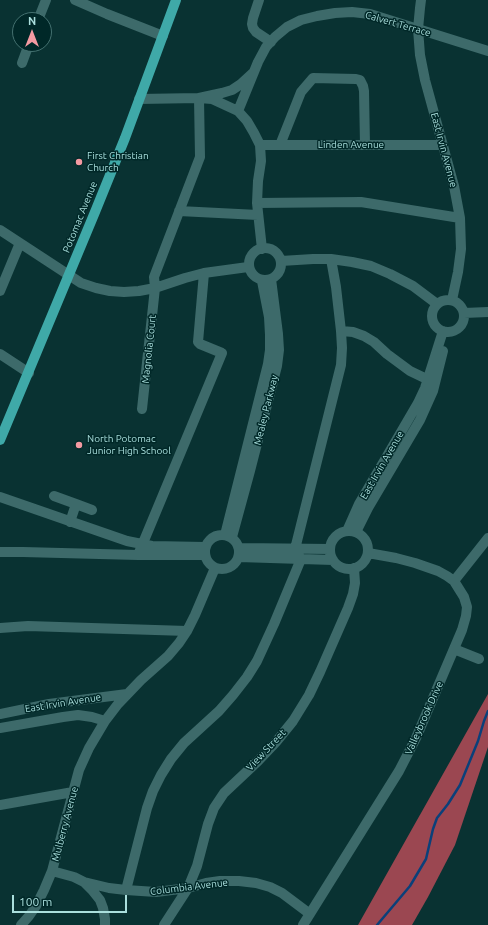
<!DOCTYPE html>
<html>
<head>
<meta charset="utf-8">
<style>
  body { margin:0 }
  #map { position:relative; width:488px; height:925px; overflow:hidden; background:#093232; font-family:Ubuntu,sans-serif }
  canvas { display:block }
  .north { position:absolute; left:12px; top:12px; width:40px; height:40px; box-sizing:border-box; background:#002828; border:1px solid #447170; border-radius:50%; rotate:0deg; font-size:11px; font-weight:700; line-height:16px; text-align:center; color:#aadfdd }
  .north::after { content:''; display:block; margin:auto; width:14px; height:18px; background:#f49aa2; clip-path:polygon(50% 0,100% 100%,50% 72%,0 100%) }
  .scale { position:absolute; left:12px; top:895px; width:115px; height:18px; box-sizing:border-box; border:2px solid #aadfdd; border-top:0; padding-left:5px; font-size:12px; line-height:14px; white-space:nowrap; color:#aadfdd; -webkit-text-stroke:3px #002828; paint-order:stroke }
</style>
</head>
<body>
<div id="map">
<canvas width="488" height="925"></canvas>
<div class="north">N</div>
<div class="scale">100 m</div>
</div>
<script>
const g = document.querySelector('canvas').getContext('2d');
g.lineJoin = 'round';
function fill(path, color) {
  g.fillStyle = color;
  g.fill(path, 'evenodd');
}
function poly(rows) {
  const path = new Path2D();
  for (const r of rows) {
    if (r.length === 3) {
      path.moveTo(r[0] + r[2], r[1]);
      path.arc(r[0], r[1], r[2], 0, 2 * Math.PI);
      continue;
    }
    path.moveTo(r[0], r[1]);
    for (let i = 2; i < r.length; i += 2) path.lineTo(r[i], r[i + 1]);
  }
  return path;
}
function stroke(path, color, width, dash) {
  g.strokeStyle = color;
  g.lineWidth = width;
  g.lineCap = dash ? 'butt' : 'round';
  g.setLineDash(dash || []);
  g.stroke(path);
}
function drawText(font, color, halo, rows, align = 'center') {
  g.font = font + ' Ubuntu,sans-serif';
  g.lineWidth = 3;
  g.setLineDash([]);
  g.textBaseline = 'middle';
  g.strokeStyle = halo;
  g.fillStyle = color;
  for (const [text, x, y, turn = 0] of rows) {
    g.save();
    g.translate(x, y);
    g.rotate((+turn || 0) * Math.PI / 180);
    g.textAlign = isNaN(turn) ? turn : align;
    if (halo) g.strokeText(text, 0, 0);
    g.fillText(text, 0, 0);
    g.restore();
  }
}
const forest = poly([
  [488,694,488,747,455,845,428,897,412,925,358,925]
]);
const stream = poly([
  [377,925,410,886,426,859,433,829,437,818,448,804,460,785,478,741,484,721,488,711]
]);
const minor = poly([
  [75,0,107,14,163,36],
  [259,0,253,18,252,24,253,28,256,32,271,42],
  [421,0,420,8,418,29,420,55,425,80,454,186,460,218,461,249,458,272,452,300],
  [38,20,46,0],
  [22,63,29,44],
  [139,99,199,98,212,99,238,111,247,121,254,133,260,145,261,161,258,181,257,203,262,249],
  [238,111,258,62,266,47,275,37,287,27,301,20,317,16,335,13,352,12,370,14,488,51],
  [260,145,443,145],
  [280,145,301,92,313,78,356,79,360,80,363,86,364,91,365,145],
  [257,203,361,202,460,218],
  [179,211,258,215],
  [0,230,81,283,96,288,110,291,124,292,139,291,155,288,185,278,204,273,248,267],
  [265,264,16],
  [281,261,313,259,331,259,352,262,371,266,390,274,413,286,437,304],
  [0,291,20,243],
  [448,316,16],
  [464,313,488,312],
  [341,331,353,332,364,336,374,342,387,354,410,371,433,382],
  [0,354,29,373],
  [142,409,155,288,154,277,200,157,199,98,222,93,232,90,241,84,254,72],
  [54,496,76,504,70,522],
  [0,497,127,541,152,546,205,547],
  [76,504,92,510],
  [347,531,359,504,418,403,425,388,443,331],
  [349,550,19],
  [356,532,368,508,420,420,433,391,443,351],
  [222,552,17],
  [225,535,268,364,270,350,270,335,269,317,262,281],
  [232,537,250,471,277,366,279,350,278,334,271,279],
  [239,548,330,549],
  [0,552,23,552,138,555,205,555],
  [138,555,222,353,200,344,198,342,204,273],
  [239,557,333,560],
  [454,581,488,538],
  [0,628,28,626,187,631],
  [454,649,479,659],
  [0,714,49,704,127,694],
  [0,728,63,717,78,715,92,717,105,721],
  [0,805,73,792],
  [52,871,74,877,84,882,92,890,100,900,103,908,105,919,105,925],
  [84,882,109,888,126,890,156,892,188,888,206,883,220,881,239,881,256,883,270,887,282,893,310,914],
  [126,890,147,808,153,791,161,775,171,759,184,743,219,711,233,695,247,677,257,661,274,624,301,559,295,549,341,365,342,348,341,331,336,287,331,259],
  [21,925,29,916,36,906,44,890,52,871,79,770,89,748,105,721,118,704,141,680,168,656,179,643,187,631,195,615,215,568],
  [164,925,188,888,197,866,208,824,214,808,224,793,258,761,276,742,293,721,309,695,320,672,348,608,353,594,355,583,354,568],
  [303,925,399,771,416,738,462,630,466,616,467,607,464,597,454,581,447,576,438,571,415,563,396,558,368,553]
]);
const major = poly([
  [0,440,95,212,125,138,176,0]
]);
const markers = [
  [79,162,4,"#f49aa2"],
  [79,445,4,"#f49aa2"]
];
const streetNames = [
  ["Calvert Terrace",398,24,16],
  ["Linden Avenue",351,145],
  ["East Irvin Avenue",444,150,75],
  ["Potomac Avenue",80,217,-68],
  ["Magnolia Court",149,349,-84],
  ["Mealey Parkway",266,410,-76],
  ["East Irvin Avenue",382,465,-60],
  ["East Irvin Avenue",63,703,-9],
  ["Valleybrook Drive",424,718,-66],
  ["View Street",266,750,-47],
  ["Mulberry Avenue",65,824,-75],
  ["Columbia Avenue",189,887,-7]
];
const poiNames = [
  ["First Christian",87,156],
  ["Church",87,168],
  ["North Potomac",87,439],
  ["Junior High School",87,451]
];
fill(forest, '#9b4751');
stroke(stream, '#0a407a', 2.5);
stroke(minor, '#3d6a6a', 10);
stroke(major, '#3fa9a8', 10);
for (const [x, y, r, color] of markers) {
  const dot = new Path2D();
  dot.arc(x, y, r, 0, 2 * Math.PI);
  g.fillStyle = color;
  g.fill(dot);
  stroke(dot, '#002828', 1.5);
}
drawText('10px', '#aadfdd', '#002828', streetNames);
drawText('10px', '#aadfdd', '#002828', poiNames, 'left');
</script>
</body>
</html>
